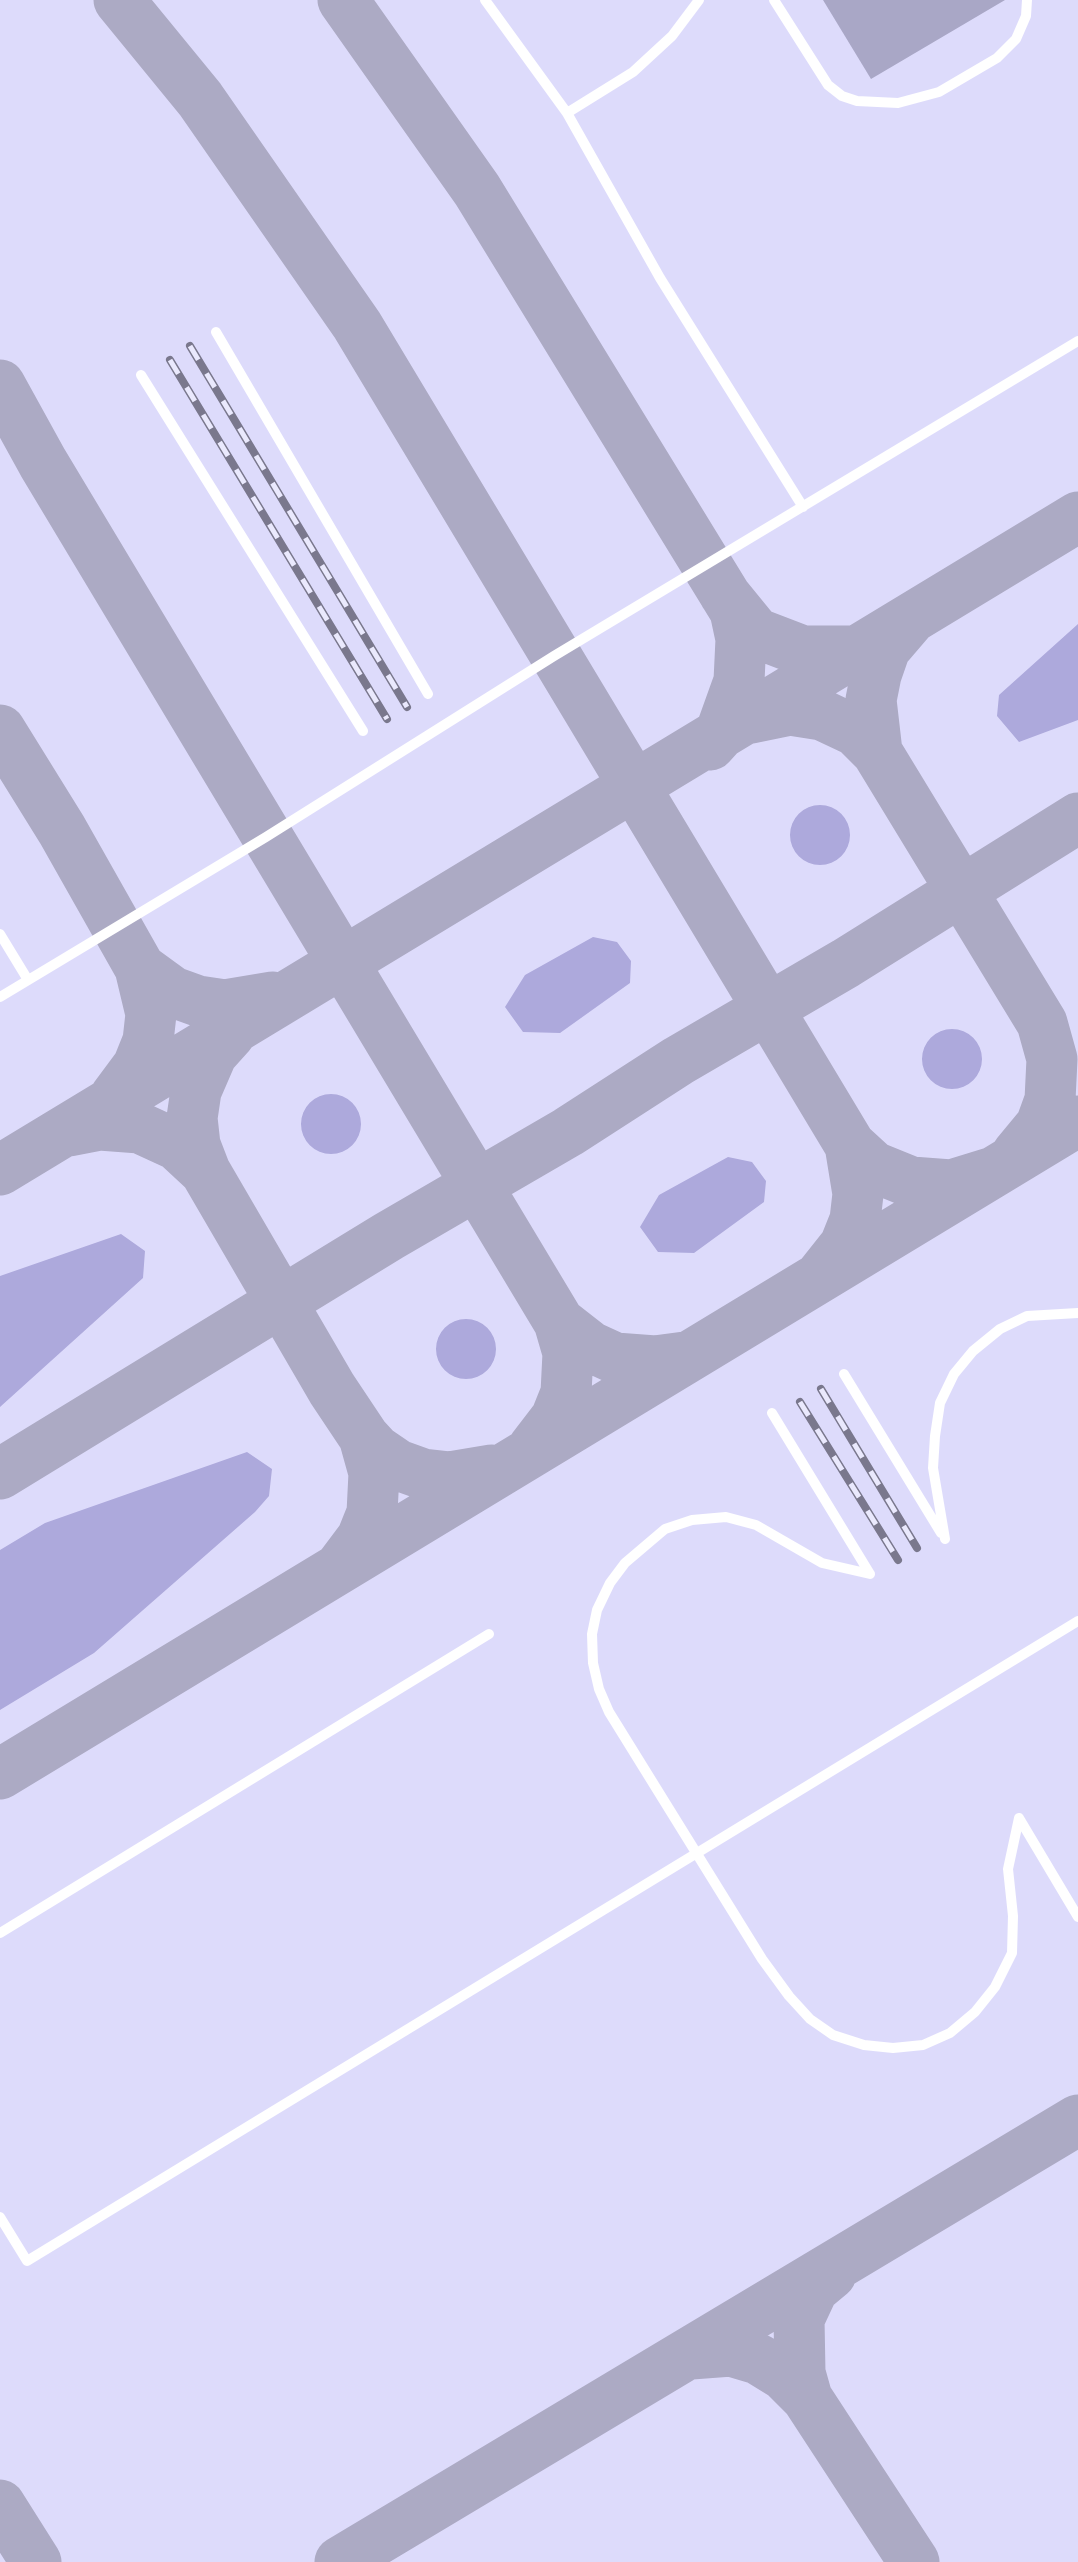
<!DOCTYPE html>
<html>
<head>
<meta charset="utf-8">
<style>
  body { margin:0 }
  canvas { display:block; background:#dddbfb }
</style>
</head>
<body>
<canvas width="1078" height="2562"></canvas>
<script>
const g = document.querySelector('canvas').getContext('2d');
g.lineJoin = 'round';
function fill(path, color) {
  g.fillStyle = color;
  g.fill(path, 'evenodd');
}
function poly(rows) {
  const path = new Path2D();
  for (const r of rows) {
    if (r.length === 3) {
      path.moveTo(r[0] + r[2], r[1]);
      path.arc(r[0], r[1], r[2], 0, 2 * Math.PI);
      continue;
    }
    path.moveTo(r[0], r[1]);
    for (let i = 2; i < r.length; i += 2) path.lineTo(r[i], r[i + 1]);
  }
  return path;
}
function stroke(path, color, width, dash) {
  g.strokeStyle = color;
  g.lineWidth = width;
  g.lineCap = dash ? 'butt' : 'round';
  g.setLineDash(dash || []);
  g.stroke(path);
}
const green = poly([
  [1078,624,1078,720,1019,742,997,716,999,695],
  [820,835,30],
  [593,937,617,942,631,961,630,983,560,1033,523,1032,505,1007,525,975],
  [952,1059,30],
  [331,1124,30],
  [728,1157,752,1162,766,1181,764,1202,694,1253,658,1252,640,1227,659,1195],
  [121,1234,145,1251,143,1278,0,1407,0,1276],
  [466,1349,30],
  [247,1452,272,1469,269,1496,255,1512,94,1653,0,1710,0,1550,45,1523]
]);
const taxiway = poly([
  [119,0,200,99,357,325,850,1145,874,1167,911,1182,951,1185,990,1173],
  [343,0,477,190,735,611,741,639,739,681,720,734,710,745],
  [0,385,43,463,559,1322,568,1353,566,1393,556,1418,533,1448],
  [725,595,756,633,803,651,852,651],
  [751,718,790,710,822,715,856,731,877,752,1042,1023,1052,1059,1050,1100,1041,1125,1017,1154],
  [0,730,62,830,140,968,151,1014,148,1041,138,1066,115,1097],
  [877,752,871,700,876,675,885,649,909,621],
  [140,968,173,992,198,1001,225,1005,273,997],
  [230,1034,212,1054,196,1091,192,1118,195,1145,205,1171,332,1389,364,1437,376,1450,398,1465,423,1474,450,1477,492,1470],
  [69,1131,100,1125,140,1128,177,1145,205,1171],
  [0,1170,1078,517],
  [822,1274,845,1245,855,1220,858,1194,850,1145],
  [559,1322,591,1347,615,1358,655,1361,685,1357],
  [0,1474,389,1236,568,1132,678,1061,846,963,1078,818],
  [341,1566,362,1538,372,1513,374,1473,364,1437],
  [0,1774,1078,1121],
  [691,2354,731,2351,758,2359,784,2375,807,2398,800,2373,799,2319,813,2289,831,2274],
  [807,2398,914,2562],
  [0,2505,36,2562],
  [340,2562,1078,2120]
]);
const building = poly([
  [823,0,1005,0,871,79]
]);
const service = poly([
  [485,0,567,113,660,278,803,507],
  [774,0,828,85,842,96,857,101,898,103,939,92,997,58,1016,39,1026,16,1027,0],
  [567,113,633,72,672,36,699,0],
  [216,332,428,694],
  [141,375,363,731],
  [0,934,28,980],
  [0,997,266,837,554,656,1078,341],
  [844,1374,941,1533],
  [772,1413,870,1574],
  [945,1539,933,1468,935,1436,940,1403,954,1374,973,1351,1000,1329,1027,1316,1078,1313],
  [870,1574,822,1563,756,1525,726,1517,692,1520,665,1529,625,1563,610,1583,597,1610,592,1634,593,1663,599,1689,609,1712,762,1959,789,1996,810,2019,833,2035,864,2045,893,2048,923,2045,950,2033,975,2012,995,1987,1012,1953,1013,1916,1008,1869,1019,1818],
  [1019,1818,1078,1917],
  [0,1933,489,1634],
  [0,2217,27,2261,1078,1621]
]);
const rail = poly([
  [190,346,407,707],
  [170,360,387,719],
  [821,1389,917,1548],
  [800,1402,898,1560]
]);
fill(green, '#ada9dc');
stroke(taxiway, '#acaac4', 51);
fill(building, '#a9a7c6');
stroke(service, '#fff', 10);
stroke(rail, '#7a788d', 8);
stroke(rail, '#eae9fd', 5, [16]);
</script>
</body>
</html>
